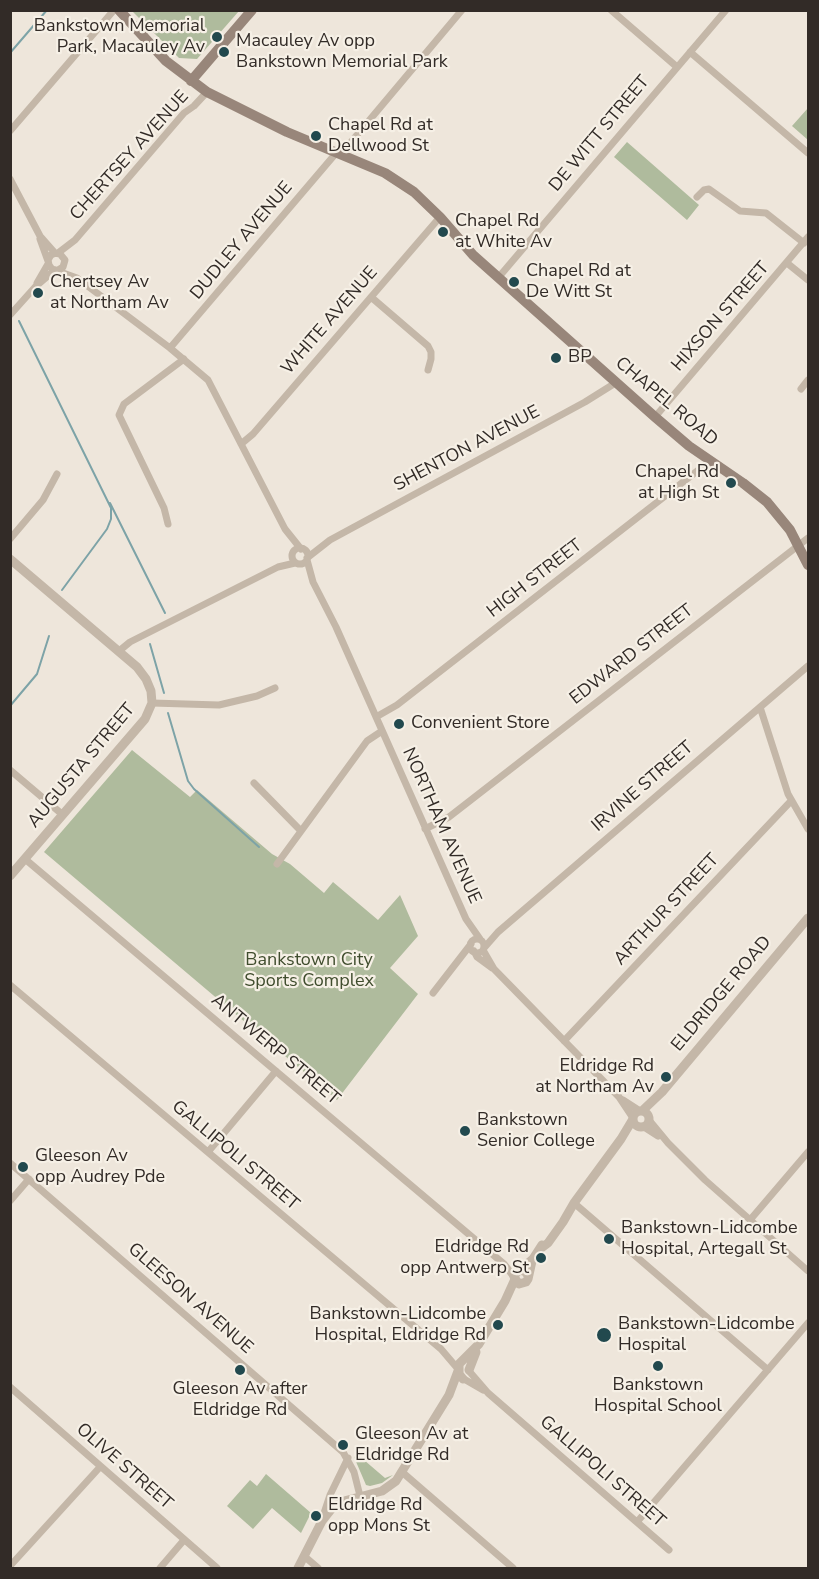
<!DOCTYPE html>
<html>
<head>
<meta charset="utf-8">
<style>
  body { margin:0 }
  #map { position:relative; width:819px; height:1579px; overflow:hidden; background:#eee6db; font-family:"Nunito Sans",sans-serif }
  canvas { display:block }
  .frame { position:absolute; inset:0; border:12px solid #322b27; pointer-events:none }
</style>
</head>
<body>
<div id="map">
<canvas width="819" height="1579"></canvas>
<div class="frame"></div>
</div>
<script>
const g = document.querySelector('canvas').getContext('2d');
g.lineJoin = 'round';
function fill(path, color) {
  g.fillStyle = color;
  g.fill(path, 'evenodd');
}
function poly(rows) {
  const path = new Path2D();
  for (const r of rows) {
    if (r.length === 3) {
      path.moveTo(r[0] + r[2], r[1]);
      path.arc(r[0], r[1], r[2], 0, 2 * Math.PI);
      continue;
    }
    path.moveTo(r[0], r[1]);
    for (let i = 2; i < r.length; i += 2) path.lineTo(r[i], r[i + 1]);
  }
  return path;
}
function stroke(path, color, width, dash) {
  g.strokeStyle = color;
  g.lineWidth = width;
  g.lineCap = dash ? 'butt' : 'round';
  g.setLineDash(dash || []);
  g.stroke(path);
}
function drawText(font, color, halo, rows, align = 'center') {
  g.font = font + ' "Nunito Sans",sans-serif';
  g.lineWidth = 4.5;
  g.setLineDash([]);
  g.textBaseline = 'middle';
  g.strokeStyle = halo;
  g.fillStyle = color;
  for (const [text, x, y, turn = 0] of rows) {
    g.save();
    g.translate(x, y);
    g.rotate((+turn || 0) * Math.PI / 180);
    g.textAlign = isNaN(turn) ? turn : align;
    if (halo) g.strokeText(text, 0, 0);
    g.fillText(text, 0, 0);
    g.restore();
  }
}
const green = poly([
  [132,11,239,11,197,59,179,58],
  [808,108,808,140,792,126],
  [627,142,699,205,687,220,614,157],
  [132,750,190,797,197,790,272,854,290,864,324,893,333,882,378,920,400,895,418,936,390,968,418,994,337,1100,44,852],
  [357,1454,385,1478,393,1475,382,1483,370,1486,366,1485,354,1457],
  [266,1474,311,1513,301,1533,272,1508,253,1529,227,1506,250,1480,257,1486]
]);
const stream = poly([
  [10,53,47,10],
  [19,321,111,508,111,519,107,529,62,590],
  [110,503,165,613],
  [150,644,164,693],
  [10,706,37,674,49,636],
  [168,713,188,781,194,789,259,847]
]);
const minor = poly([
  [611,10,677,67],
  [690,52,808,153],
  [10,131,114,10],
  [341,154,462,10],
  [10,179,40,236,55,253],
  [697,197,704,190,709,189,740,211,766,213,804,243],
  [40,239,48,261],
  [58,253,75,240,184,113,194,106,207,92],
  [787,263,808,280],
  [58,270,63,267,65,260,60,254,55,253,51,255,48,260,49,265,52,269,77,278,170,348,208,380,285,529,301,549],
  [498,278,726,10],
  [37,283,48,264],
  [371,297,428,346,431,352,431,359,428,370],
  [10,315,36,286,55,270],
  [170,348,337,152],
  [801,389,808,380],
  [655,417,808,237],
  [241,444,253,434,440,217],
  [168,524,164,508,119,415,124,404,184,359],
  [10,539,43,500,57,474],
  [300,556,8],
  [307,558,330,540,585,402,617,382],
  [307,560,313,582,336,627,466,919,480,939],
  [119,651,130,642,278,567,295,563],
  [152,703,219,705,257,696,275,688],
  [760,707,788,794,808,829],
  [376,717,397,705,710,461],
  [10,770,63,815],
  [254,783,301,831],
  [425,829,449,817,808,538],
  [25,859,504,1264,514,1277],
  [277,864,367,741,382,731],
  [477,946,7],
  [484,948,498,932,808,666],
  [483,950,494,969,619,1097,633,1118],
  [474,951,477,957,492,968],
  [10,985,441,1349,458,1369],
  [433,993,471,944],
  [564,1041,791,801],
  [623,1100,640,1111],
  [649,1120,668,1143,705,1180,808,1271],
  [644,1127,658,1136],
  [208,1152,276,1071],
  [10,1163,343,1452,354,1472,360,1496],
  [10,1201,29,1179],
  [574,1203,768,1370],
  [750,1220,808,1152],
  [469,1371,488,1393,669,1550],
  [464,1379,483,1390],
  [10,1387,217,1568],
  [402,1472,513,1568],
  [323,1516,330,1495,348,1458],
  [637,1522,808,1323],
  [304,1556,318,1568],
  [10,1566,100,1467],
  [160,1568,184,1540]
]);
const tertiary = poly([
  [10,559,137,667,146,679,151,691,152,703,145,719,10,876],
  [641,1119,8],
  [642,1111,662,1092,808,918],
  [540,1249,548,1243,563,1222,574,1203,621,1139,633,1119],
  [520,1270,533,1259,542,1245],
  [528,1276,526,1272,521,1270,517,1272,514,1277,519,1284,526,1282,528,1279,532,1261],
  [469,1370,476,1352],
  [463,1379,459,1374,459,1364,479,1344,505,1301,515,1279],
  [298,1568,322,1521,333,1507,344,1501,382,1491,396,1481,449,1395,458,1371]
]);
const secondary = poly([
  [119,10,166,61,207,92,287,132,385,173,414,192,440,217,473,255,655,417,689,446,743,483,767,502,790,530,808,565],
  [191,81,252,10]
]);
const markers = [
  [217,37,6,"#22494e"],
  [224,52,6,"#22494e"],
  [316,136,6,"#22494e"],
  [443,232,6,"#22494e"],
  [514,282,6,"#22494e"],
  [38,293,6,"#22494e"],
  [556,358,6,"#22494e"],
  [731,483,6,"#22494e"],
  [399,724,6,"#22494e"],
  [666,1077,6,"#22494e"],
  [465,1131,6,"#22494e"],
  [23,1167,6,"#22494e"],
  [609,1239,6,"#22494e"],
  [541,1258,6,"#22494e"],
  [498,1325,6,"#22494e"],
  [604,1335,8,"#22494e"],
  [658,1366,6,"#22494e"],
  [240,1370,6,"#22494e"],
  [343,1445,6,"#22494e"],
  [316,1516,6,"#22494e"]
];
const poiNames = [
  ["Bankstown Memorial",205,27,"right"],
  ["Park, Macauley Av",205,48,"right"],
  ["Macauley Av opp",236,42],
  ["Bankstown Memorial Park",236,63],
  ["Chapel Rd at",328,126],
  ["Dellwood St",328,147],
  ["Chapel Rd",455,222],
  ["at White Av",455,243],
  ["Chapel Rd at",526,272],
  ["De Witt St",526,293],
  ["Chertsey Av",50,283],
  ["at Northam Av",50,304],
  ["BP",568,358],
  ["Chapel Rd",719,473,"right"],
  ["at High St",719,494,"right"],
  ["Convenient Store",411,724],
  ["Eldridge Rd",654,1067,"right"],
  ["at Northam Av",654,1088,"right"],
  ["Bankstown",477,1121],
  ["Senior College",477,1142],
  ["Gleeson Av",35,1157],
  ["opp Audrey Pde",35,1178],
  ["Bankstown-Lidcombe",621,1229],
  ["Hospital, Artegall St",621,1250],
  ["Eldridge Rd",529,1248,"right"],
  ["opp Antwerp St",529,1269,"right"],
  ["Bankstown-Lidcombe",486,1315,"right"],
  ["Hospital, Eldridge Rd",486,1336,"right"],
  ["Bankstown-Lidcombe",618,1325],
  ["Hospital",618,1346],
  ["Bankstown",658,1386,"center"],
  ["Hospital School",658,1407,"center"],
  ["Gleeson Av after",240,1390,"center"],
  ["Eldridge Rd",240,1411,"center"],
  ["Gleeson Av at",355,1435],
  ["Eldridge Rd",355,1456],
  ["Eldridge Rd",328,1506],
  ["opp Mons St",328,1527]
];
const streetNames = [
  ["DE WITT STREET",600,134,-50],
  ["CHERTSEY AVENUE",130,156,-48],
  ["DUDLEY AVENUE",242,241,-50],
  ["HIXSON STREET",721,317,-49],
  ["WHITE AVENUE",330,321,-49],
  ["CHAPEL ROAD",666,402,40],
  ["SHENTON AVENUE",467,449,-28],
  ["HIGH STREET",535,579,-38],
  ["EDWARD STREET",632,655,-38],
  ["AUGUSTA STREET",82,766,-50],
  ["IRVINE STREET",643,787,-41],
  ["NORTHAM AVENUE",441,826,66],
  ["ARTHUR STREET",667,910,-47],
  ["ELDRIDGE ROAD",722,994,-50],
  ["ANTWERP STREET",275,1050,40],
  ["GALLIPOLI STREET",235,1156,40],
  ["GLEESON AVENUE",190,1299,41],
  ["OLIVE STREET",124,1467,41],
  ["GALLIPOLI STREET",602,1472,41]
];
const parkNames = [
  ["Bankstown City",309,961],
  ["Sports Complex",309,982]
];
fill(green, '#afbb9d');
stroke(stream, '#7da3a7', 2);
stroke(minor, '#c4b7a8', 7);
stroke(tertiary, '#c4b7a8', 9);
stroke(secondary, '#98867a', 10);
for (const [x, y, r, color] of markers) {
  const dot = new Path2D();
  dot.arc(x, y, r, 0, 2 * Math.PI);
  g.fillStyle = color;
  g.fill(dot);
  stroke(dot, '#f6f0e6', 2);
}
drawText('18px', '#322b27', '#f6f0e6', poiNames, 'left');
drawText('18px', '#322b27', '#f6f0e6', streetNames);
drawText('18px', '#404d2e', '#f6f0e6', parkNames);
</script>
</body>
</html>
